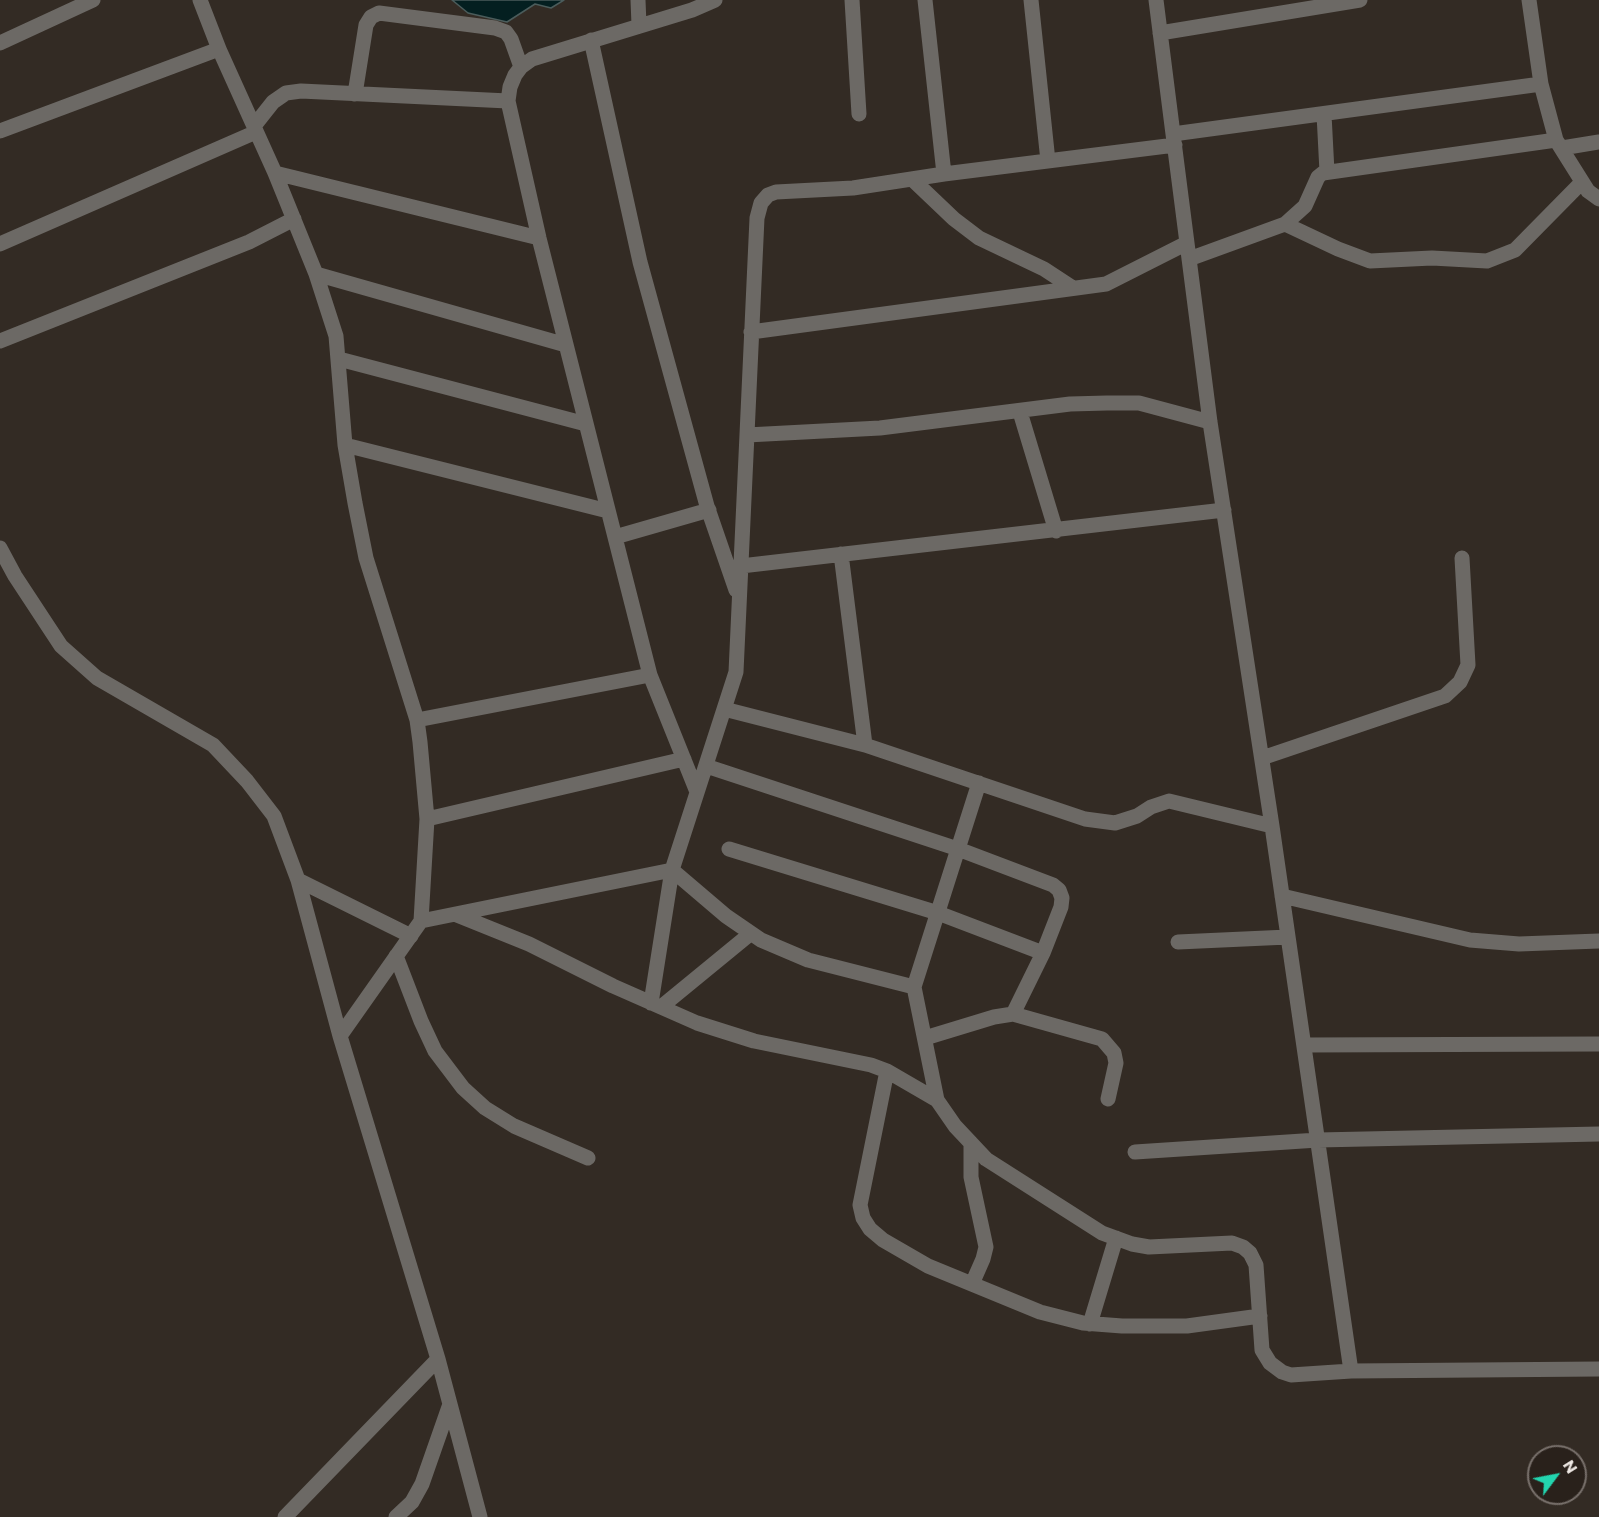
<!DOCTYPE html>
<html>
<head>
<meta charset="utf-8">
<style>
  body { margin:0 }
  #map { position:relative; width:1599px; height:1517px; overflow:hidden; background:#332b24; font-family:Commissioner,sans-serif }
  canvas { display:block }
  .north { position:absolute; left:1527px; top:1445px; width:60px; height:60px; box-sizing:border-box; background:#29211b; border:2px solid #79716c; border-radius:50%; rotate:58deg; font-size:16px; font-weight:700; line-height:24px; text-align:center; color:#f0eae6 }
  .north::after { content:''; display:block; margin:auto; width:21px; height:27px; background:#23d5af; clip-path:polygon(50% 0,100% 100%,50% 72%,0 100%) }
</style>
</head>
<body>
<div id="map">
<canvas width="1599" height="1517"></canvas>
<div class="north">N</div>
</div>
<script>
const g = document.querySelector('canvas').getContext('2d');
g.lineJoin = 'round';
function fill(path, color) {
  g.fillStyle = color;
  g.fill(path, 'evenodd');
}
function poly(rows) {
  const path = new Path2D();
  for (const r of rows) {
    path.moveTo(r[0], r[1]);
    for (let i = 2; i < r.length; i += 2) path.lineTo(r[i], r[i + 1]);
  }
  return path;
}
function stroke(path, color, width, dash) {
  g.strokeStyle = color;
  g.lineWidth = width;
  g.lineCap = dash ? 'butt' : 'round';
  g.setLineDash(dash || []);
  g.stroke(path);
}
const water = poly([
  [452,0,564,0,551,8,535,4,507,22,468,13,452,0]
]);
const minor = poly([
  [200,0,219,49,275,173,316,274,336,336,345,445,355,503,366,558,417,720,420,742,427,819,421,921,672,870,651,1003],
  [638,0,639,25],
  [852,0,859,114],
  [925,0,944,174],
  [1031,0,1048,161],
  [1156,0,1173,134,1210,422,1272,826,1351,1371,1291,1375,1282,1372,1270,1363,1262,1350,1256,1265,1250,1253,1243,1247,1232,1243,1149,1247,1132,1244,1102,1233,986,1159,955,1126,937,1100,914,987,808,960,761,940,726,916,672,870,736,672,757,218,761,203,768,195,776,192,853,188,944,174,1175,145],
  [1160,33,1360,0],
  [591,40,640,262,707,506,736,590],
  [0,43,93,0],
  [355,94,366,25,371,17,379,13,495,28,506,32,511,39,521,67],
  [1324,114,1327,172],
  [254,126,273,102,286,93,301,91,508,101],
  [0,131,219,49],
  [1173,134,1541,84],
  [1556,140,1588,191,1599,199],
  [1562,148,1599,142],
  [275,173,539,238],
  [912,179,954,219,979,238,1044,269,1073,288],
  [1285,224,1338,249,1370,261,1432,258,1487,261,1515,250,1582,182],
  [0,244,256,132],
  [1189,259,1285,224,1305,206,1318,177,1323,173,1556,140,1541,84,1529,0],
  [316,274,566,345],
  [751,332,1106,284,1187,243],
  [0,341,249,242,294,219],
  [339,359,586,424],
  [1020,412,1056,531],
  [747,435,880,428,1070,404,1107,403,1139,403,1210,422],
  [345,445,608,511],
  [615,537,709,510],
  [0,548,15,576,61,646,97,678,213,745,247,781,274,816,298,880,340,1036,438,1359,480,1517],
  [741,566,1224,510],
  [650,675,697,792],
  [724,709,865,745,841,554],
  [417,720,650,675,539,238,508,101,510,87,515,75,521,67,532,59,692,10,715,0],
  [865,745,1085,819,1115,823,1137,816,1151,807,1169,801,1272,826],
  [1262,758,1445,696,1460,682,1468,665,1462,558],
  [706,766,958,849,1053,885,1059,890,1062,898,1061,907,1043,953,1013,1014],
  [427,819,684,759],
  [729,849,938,913,1043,953],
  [298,880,411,936],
  [1282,896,1470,940,1519,944,1599,941],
  [457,915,529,944,613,986,697,1023,754,1041,871,1065,887,1071,937,1100],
  [1178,942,1288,937],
  [396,956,421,1021,435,1051,463,1088,485,1108,514,1126,588,1158],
  [914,987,979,783],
  [661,1007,750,934],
  [340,1036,421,921],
  [925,1038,994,1017,1013,1014,1102,1039,1114,1053,1116,1063,1108,1099],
  [1304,1045,1599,1044],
  [887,1071,860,1205,863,1218,870,1229,883,1240,928,1266,1040,1312,1083,1323,1122,1326,1187,1326,1260,1316],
  [971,1145,971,1177,986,1247,983,1259,972,1284],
  [1135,1152,1318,1140,1599,1134],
  [1090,1324,1116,1238],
  [1351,1371,1599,1369],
  [285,1517,438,1359],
  [396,1517,412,1502,422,1484,450,1404]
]);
fill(water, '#041f20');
stroke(water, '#4b5c5b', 1.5);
stroke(minor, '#6c6965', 15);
</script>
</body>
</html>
